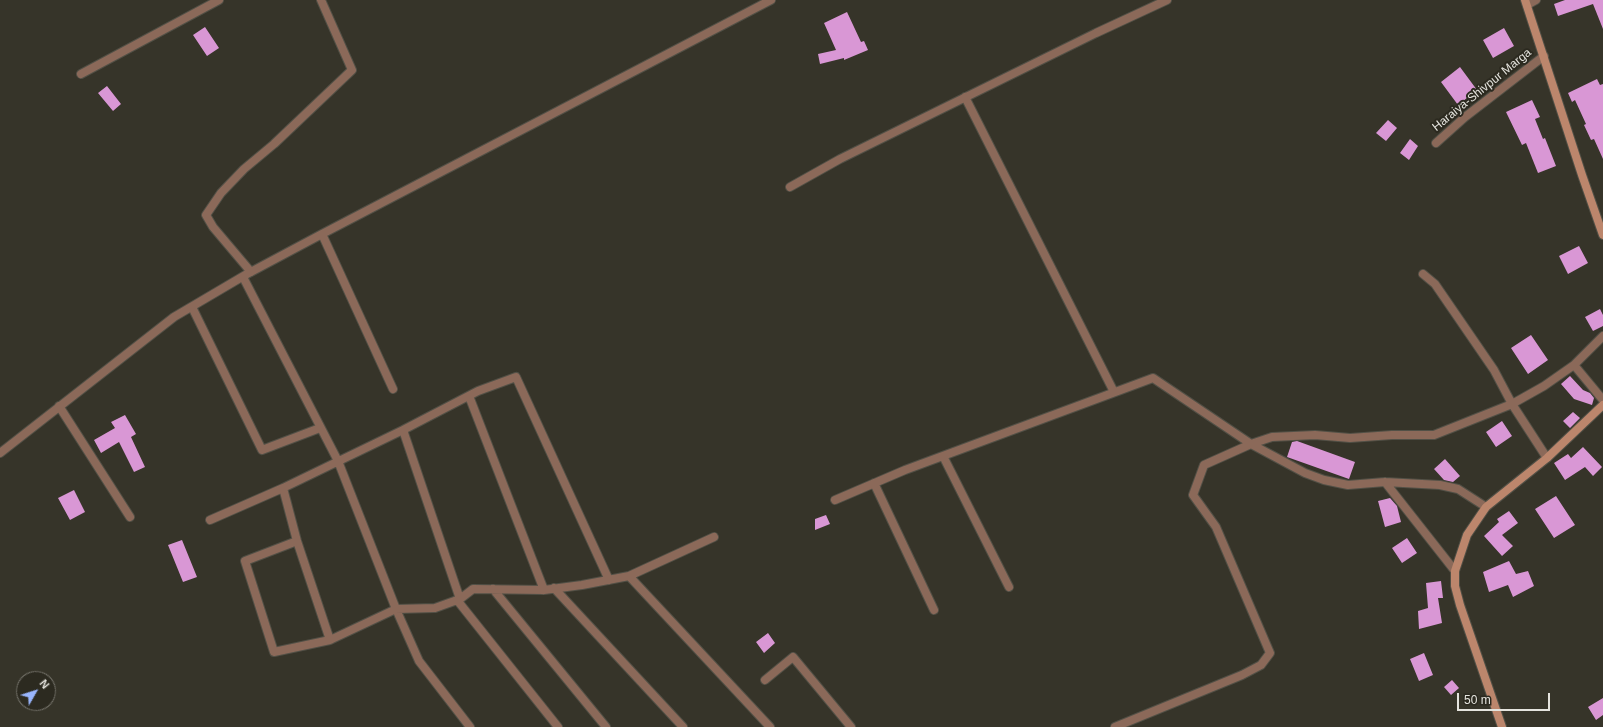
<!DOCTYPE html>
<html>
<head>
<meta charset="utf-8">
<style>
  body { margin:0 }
  #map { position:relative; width:1603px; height:727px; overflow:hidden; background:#363429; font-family:Helvetica,sans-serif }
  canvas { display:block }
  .north { position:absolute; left:16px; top:671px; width:40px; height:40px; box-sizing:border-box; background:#2c2a20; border:1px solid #76746c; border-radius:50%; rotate:51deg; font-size:11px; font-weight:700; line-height:16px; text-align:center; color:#e5e4de }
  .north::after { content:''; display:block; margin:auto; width:14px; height:18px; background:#99b5fd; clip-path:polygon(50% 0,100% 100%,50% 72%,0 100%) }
  .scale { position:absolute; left:1457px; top:693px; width:93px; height:18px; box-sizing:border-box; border:2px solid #e5e4de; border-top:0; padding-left:5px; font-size:12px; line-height:14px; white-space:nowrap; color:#e5e4de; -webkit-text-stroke:3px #2c2a20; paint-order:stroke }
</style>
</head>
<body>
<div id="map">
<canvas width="1603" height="727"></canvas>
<div class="north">N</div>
<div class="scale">50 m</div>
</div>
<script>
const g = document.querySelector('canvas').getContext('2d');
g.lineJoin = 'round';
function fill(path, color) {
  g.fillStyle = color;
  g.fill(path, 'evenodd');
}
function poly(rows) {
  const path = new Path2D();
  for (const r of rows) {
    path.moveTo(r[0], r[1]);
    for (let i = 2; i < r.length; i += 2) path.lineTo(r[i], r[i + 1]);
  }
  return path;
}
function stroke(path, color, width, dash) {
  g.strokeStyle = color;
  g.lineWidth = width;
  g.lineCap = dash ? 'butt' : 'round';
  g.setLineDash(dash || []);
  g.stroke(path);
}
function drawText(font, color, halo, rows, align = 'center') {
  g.font = font + ' Helvetica,sans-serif';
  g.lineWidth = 4;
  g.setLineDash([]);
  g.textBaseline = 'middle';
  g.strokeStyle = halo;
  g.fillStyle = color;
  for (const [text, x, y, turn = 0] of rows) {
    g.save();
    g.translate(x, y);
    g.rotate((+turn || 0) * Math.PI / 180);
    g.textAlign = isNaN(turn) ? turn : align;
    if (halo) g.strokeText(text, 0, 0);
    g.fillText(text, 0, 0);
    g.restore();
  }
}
const building = poly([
  [1565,0,1603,0,1603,29,1593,4,1558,16,1554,4],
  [847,12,861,42,864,41,868,50,844,60,844,58,820,64,818,54,836,50,824,23],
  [205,27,219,48,207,56,193,35],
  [1504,28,1514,46,1493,58,1483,40],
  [1460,67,1477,90,1458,105,1441,82],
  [1597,79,1600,85,1603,84,1603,159,1594,139,1591,140,1584,125,1586,124,1575,100,1572,102,1568,93],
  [107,86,121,104,113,111,98,93],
  [1532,100,1540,117,1535,119,1543,139,1545,138,1556,166,1538,173,1526,143,1522,145,1506,112],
  [1388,120,1397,128,1386,141,1376,133],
  [1410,139,1418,146,1409,160,1400,153],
  [1579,246,1588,263,1568,274,1559,256],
  [1600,309,1603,315,1603,326,1593,331,1585,317],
  [1531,335,1548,360,1528,374,1511,348],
  [1570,376,1583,390,1590,393,1594,398,1592,405,1574,399,1561,384],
  [1573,412,1580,418,1570,428,1563,421],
  [125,415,136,434,131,437,145,467,134,472,119,442,101,453,94,440,115,428,111,422],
  [1502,421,1512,436,1496,447,1486,432],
  [1297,441,1355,462,1349,479,1287,457,1292,442],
  [1583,447,1602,467,1593,476,1585,467,1565,480,1554,463,1568,454,1571,458],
  [1445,459,1460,476,1453,482,1444,480,1434,469],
  [74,490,85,512,70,520,58,498],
  [1556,496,1575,525,1554,538,1535,509],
  [1390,498,1397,506,1401,522,1385,527,1378,501],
  [1509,511,1518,523,1502,535,1513,546,1502,556,1484,536,1499,522,1497,519],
  [826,515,830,524,815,530,815,519],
  [1407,538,1417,553,1402,563,1392,548],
  [182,540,197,577,183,582,168,545],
  [1509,561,1516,574,1528,571,1534,586,1513,597,1508,585,1489,592,1483,572],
  [1441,581,1443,598,1438,598,1442,623,1419,629,1418,611,1428,608,1426,583],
  [768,633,775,643,764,653,756,642],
  [1424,653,1433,675,1419,681,1410,659],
  [1452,680,1459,688,1451,695,1444,687],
  [1603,698,1603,715,1596,720,1588,707]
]);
const street = poly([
  [1527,5,1536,0],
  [81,74,219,0],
  [965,97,1114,392],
  [1436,143,1465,117,1544,56],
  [790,187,840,159,1096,33,1167,0],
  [322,234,393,389],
  [251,272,213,227,206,215,221,193,244,169,274,144,352,70,321,0],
  [1423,274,1435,284,1494,370,1512,404,1547,458],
  [243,277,338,461,396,609,419,661,470,727],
  [192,307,262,450,320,428],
  [1574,365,1603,400],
  [469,396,544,590],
  [59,406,130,517],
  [403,430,460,599],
  [0,453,174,317,247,274,322,234,771,0],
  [943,456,1009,587],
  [1385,482,1455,571],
  [874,483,934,610],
  [835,500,905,470,1153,378,1251,444,1305,473,1324,480,1348,485,1385,482,1440,485,1458,489,1486,507],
  [210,520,283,488],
  [297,541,245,561,274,652,330,640,396,609,435,608,460,599,473,589,544,590,582,585,629,576,714,537],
  [629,576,770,727],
  [554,588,683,727],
  [493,589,606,727],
  [457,600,558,727],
  [330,640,297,541,283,488,403,430,478,391,516,377,609,580],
  [765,680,793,657,851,727],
  [1115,727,1242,675,1261,665,1270,653,1216,527,1193,495,1204,465,1251,444,1272,437,1315,435,1350,438,1392,435,1434,435,1512,404,1544,386,1574,365,1603,336]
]);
const secondary = poly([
  [1525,0,1582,175,1603,235],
  [1502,727,1460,605,1455,586,1455,571,1467,535,1486,507,1547,458,1603,405]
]);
const streetNames = [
  ["Haraiya-Shivpur Marga",1482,90,-39]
];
fill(building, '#d997d5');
stroke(street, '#525046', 10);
stroke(secondary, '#525046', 10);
stroke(street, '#8b6959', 8);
stroke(secondary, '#bc866c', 8);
drawText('12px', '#e5e4de', '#2c2a20', streetNames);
</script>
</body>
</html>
